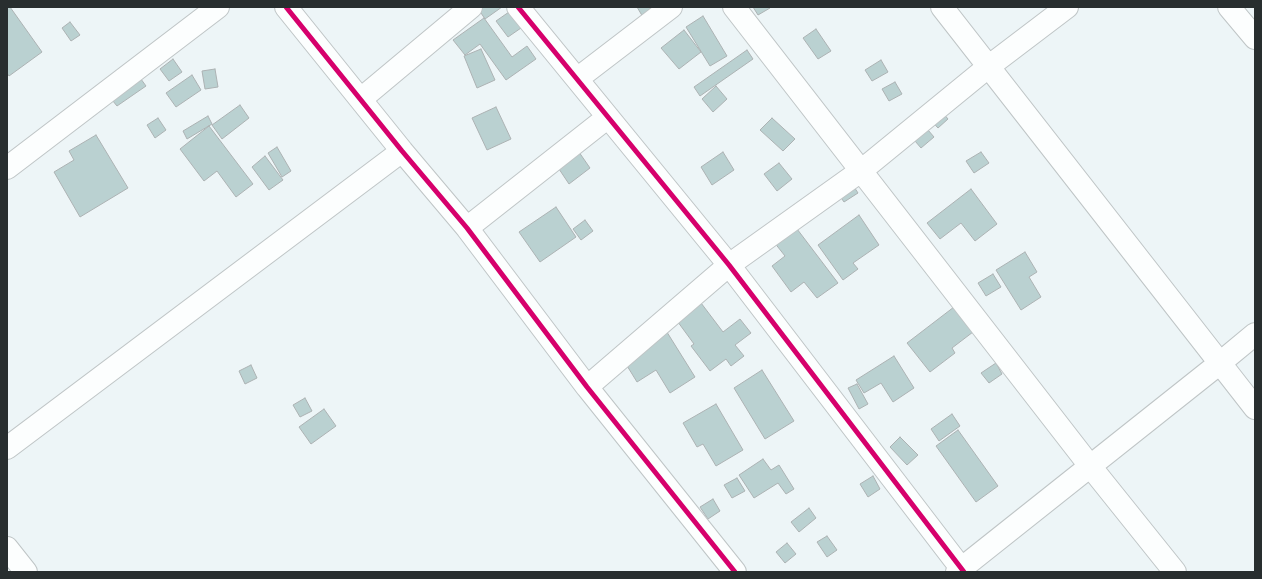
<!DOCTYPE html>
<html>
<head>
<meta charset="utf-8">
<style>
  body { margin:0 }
  #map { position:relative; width:1262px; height:579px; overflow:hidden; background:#edf5f7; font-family:"Exo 2",sans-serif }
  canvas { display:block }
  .frame { position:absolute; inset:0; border:8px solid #282e2f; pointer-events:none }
</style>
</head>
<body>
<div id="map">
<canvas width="1262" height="579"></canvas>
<div class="frame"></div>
</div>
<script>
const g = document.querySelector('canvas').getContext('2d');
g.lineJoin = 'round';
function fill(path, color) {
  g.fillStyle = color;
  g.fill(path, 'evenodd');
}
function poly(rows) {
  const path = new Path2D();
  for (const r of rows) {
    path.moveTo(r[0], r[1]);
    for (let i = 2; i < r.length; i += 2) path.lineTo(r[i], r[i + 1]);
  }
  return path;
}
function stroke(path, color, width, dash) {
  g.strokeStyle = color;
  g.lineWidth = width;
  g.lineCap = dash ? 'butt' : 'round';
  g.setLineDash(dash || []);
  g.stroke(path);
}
const building = poly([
  [7,7,10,7,42,52,9,76,7,73,7,7],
  [477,7,502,7,485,19,477,7],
  [637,7,675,7,647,24,637,7],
  [753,7,769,7,770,8,758,15,753,7],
  [509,12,521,28,508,37,496,21,509,12],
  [703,16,727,56,710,66,686,27,703,16],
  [484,18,512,57,527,46,536,59,506,80,480,44,465,55,453,40,484,18],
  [70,22,80,35,71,41,62,28,70,22],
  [816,29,831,51,818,59,803,38,816,29],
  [684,30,701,52,679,69,661,48,684,30],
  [481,49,495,80,477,88,464,56,481,49],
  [747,50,753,59,700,96,694,87,747,50],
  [173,59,182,72,169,81,160,69,173,59],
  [881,60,888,72,872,81,865,70,881,60],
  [215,69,218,87,205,89,202,71,215,69],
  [138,75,146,86,117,106,108,95,138,75],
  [192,75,201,90,176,107,166,93,192,75],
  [895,82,902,94,889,101,882,89,895,82],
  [716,86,727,99,713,112,702,99,716,86],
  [240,105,249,118,222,139,212,125,240,105],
  [496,107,511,139,487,150,472,118,496,107],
  [938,107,948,119,938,128,927,116,938,107],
  [208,116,212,124,187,139,183,131,208,116],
  [158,118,166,130,155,138,147,125,158,118],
  [772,118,795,139,783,151,760,130,772,118],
  [922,123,934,137,921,148,909,134,922,123],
  [209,126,253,184,236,197,217,171,204,181,180,149,209,126],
  [96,135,128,188,80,217,54,172,74,160,69,151,96,135],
  [572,142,590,168,569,184,551,157,572,142],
  [277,147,291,171,282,177,268,153,277,147],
  [723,152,734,170,712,185,701,167,723,152],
  [981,152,989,163,974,173,966,161,981,152],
  [265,156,283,180,269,190,252,167,265,156],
  [779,163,792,179,777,191,764,174,779,163],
  [849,179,858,193,844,202,835,189,849,179],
  [971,189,997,224,975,241,961,223,940,239,927,223,971,189],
  [556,207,576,237,540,262,519,232,556,207],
  [859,215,879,245,853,263,858,269,843,280,818,245,859,215],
  [585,220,593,231,581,240,573,229,585,220],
  [791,221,838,283,817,298,804,282,791,292,772,266,785,256,770,237,791,221],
  [1025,252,1037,272,1029,277,1041,297,1021,310,996,270,1025,252],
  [993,274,1001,287,986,296,978,283,993,274],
  [698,299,723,332,740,319,751,333,735,345,744,356,731,366,726,359,710,371,691,346,694,344,675,318,698,299],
  [954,307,973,332,952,348,955,353,930,372,907,343,954,307],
  [665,329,695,377,670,393,656,370,637,382,621,356,665,329],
  [894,356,914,388,893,402,881,383,864,393,856,380,894,356],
  [996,363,1002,374,989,383,981,373,996,363],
  [251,365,257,378,245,384,239,371,251,365],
  [762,370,794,421,765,439,734,388,762,370],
  [857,384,868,404,859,409,848,388,857,384],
  [305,398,312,411,300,417,293,405,305,398],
  [716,404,743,450,716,466,703,444,697,447,683,423,716,404],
  [324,409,336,426,311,444,299,427,324,409],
  [952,414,960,426,939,441,931,429,952,414],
  [958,430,998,486,976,502,936,446,958,430],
  [900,437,918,455,907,465,890,447,900,437],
  [763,459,771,470,779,465,794,489,786,494,778,483,754,498,739,475,763,459],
  [873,476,880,489,868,497,860,484,873,476],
  [737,478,745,491,732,498,724,485,737,478],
  [713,499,720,511,708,519,700,507,713,499],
  [809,508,816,518,799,532,791,522,809,508],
  [827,536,837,550,827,557,817,542,827,536],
  [787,543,796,554,785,563,776,552,787,543]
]);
const minor = poly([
  [286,7,402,151,467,228,587,387,735,572],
  [518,7,729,265,964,572],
  [734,7,1090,466,1175,572],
  [942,7,1255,408],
  [1229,7,1255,38],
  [577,79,671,7],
  [361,99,471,7],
  [7,168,218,7],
  [467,228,608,117],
  [587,387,729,265,862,170,988,67,1067,7],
  [7,448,402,151],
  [7,548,26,572],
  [957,572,1220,363,1255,334]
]);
const cycleway = poly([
  [286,7,402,151,467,228,587,387,735,572],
  [518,7,729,265,964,572]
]);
fill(building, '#bad1d1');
stroke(building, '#acb2b3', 1);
stroke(minor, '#bfc5c6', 24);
stroke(minor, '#fcfefe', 22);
stroke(cycleway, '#d6006c', 5);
</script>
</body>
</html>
